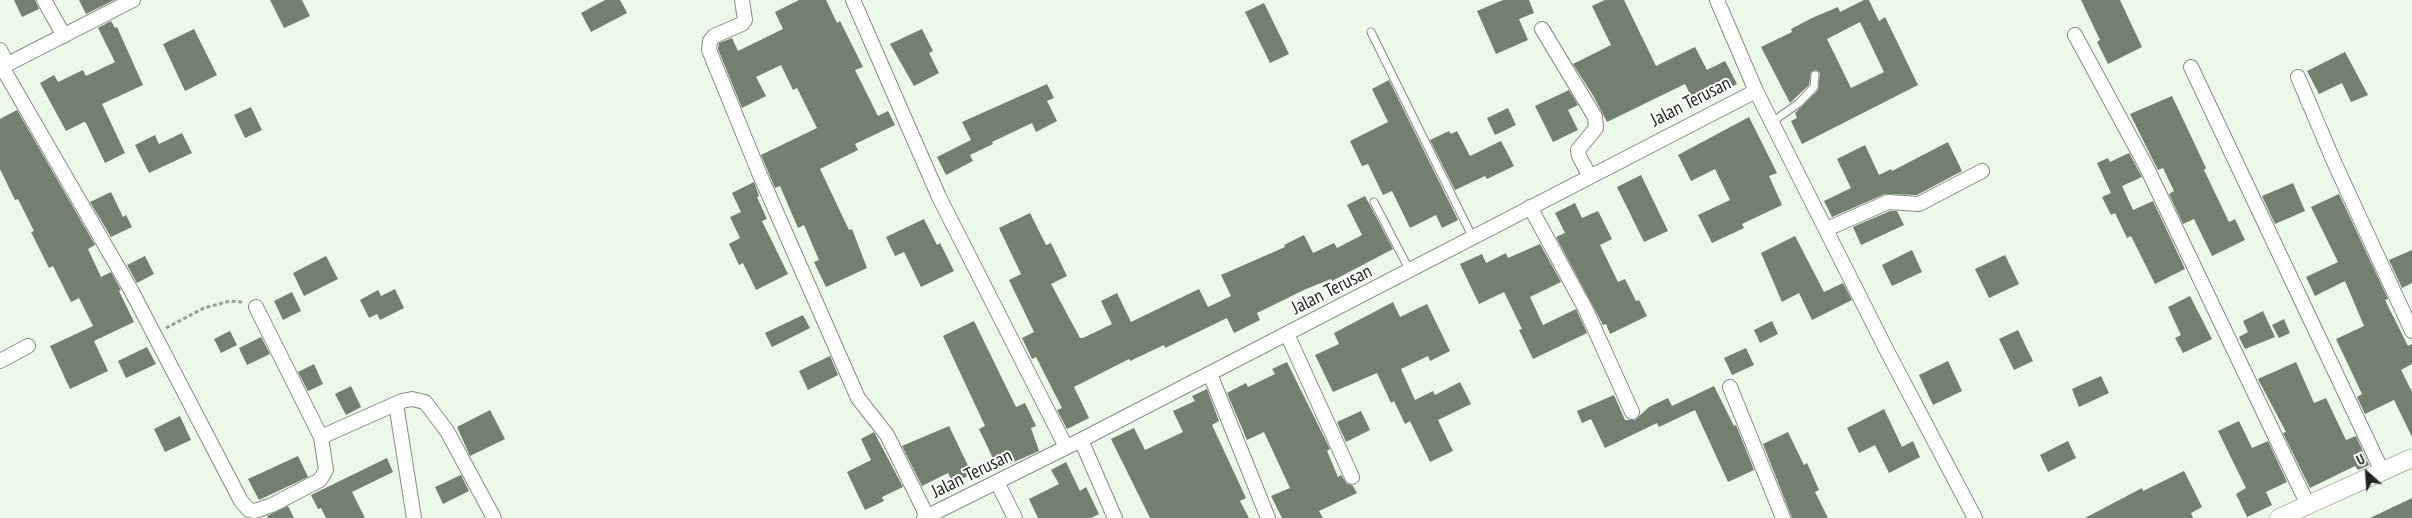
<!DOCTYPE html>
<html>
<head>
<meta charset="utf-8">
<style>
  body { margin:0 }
  #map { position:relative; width:2412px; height:518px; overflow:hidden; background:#ecf9e8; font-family:"PT Sans Narrow",sans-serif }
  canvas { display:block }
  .north { position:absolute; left:2342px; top:448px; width:50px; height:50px; -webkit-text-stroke:4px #fff; paint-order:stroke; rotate:334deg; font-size:14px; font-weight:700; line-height:20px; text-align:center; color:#222620 }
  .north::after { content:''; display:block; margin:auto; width:18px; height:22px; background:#222620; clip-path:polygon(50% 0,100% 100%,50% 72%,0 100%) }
</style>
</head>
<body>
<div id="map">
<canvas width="2412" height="518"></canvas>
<div class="north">U</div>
</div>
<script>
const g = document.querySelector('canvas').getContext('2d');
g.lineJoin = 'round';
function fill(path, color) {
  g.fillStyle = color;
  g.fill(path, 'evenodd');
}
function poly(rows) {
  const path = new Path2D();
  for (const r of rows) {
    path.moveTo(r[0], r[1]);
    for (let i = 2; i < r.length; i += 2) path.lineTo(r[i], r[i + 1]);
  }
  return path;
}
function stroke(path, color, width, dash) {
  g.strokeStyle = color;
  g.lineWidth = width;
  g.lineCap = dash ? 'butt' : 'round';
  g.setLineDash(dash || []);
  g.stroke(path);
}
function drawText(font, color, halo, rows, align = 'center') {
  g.font = font + ' "PT Sans Narrow",sans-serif';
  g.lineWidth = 4;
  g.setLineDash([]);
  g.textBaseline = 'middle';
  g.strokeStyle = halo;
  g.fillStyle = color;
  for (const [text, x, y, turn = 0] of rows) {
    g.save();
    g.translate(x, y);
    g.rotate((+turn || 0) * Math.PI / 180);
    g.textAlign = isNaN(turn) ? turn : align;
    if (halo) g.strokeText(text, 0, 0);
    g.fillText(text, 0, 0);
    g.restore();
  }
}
const building = poly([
  [14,0,35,0,39,9,22,17],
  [79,0,114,0,86,14],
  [270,0,302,0,310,16,284,28],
  [605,0,620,0,627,13,591,32,581,13],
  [799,0,826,0,837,23,840,21,863,67,855,70,878,116,888,111,895,125,855,144,858,150,820,169,849,230,852,229,867,268,826,287,814,262,819,260,804,225,798,228,780,186,775,188,761,155,817,128,797,88,793,90,781,65,756,77,766,96,742,108,718,49,719,43,732,38,738,51,783,29,775,12],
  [1503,0,1529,0,1534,13,1519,19,1528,40,1496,54,1477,11],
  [1605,0,1624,0,1656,66,1695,47,1707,70,1725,61,1737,84,1723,91,1719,82,1691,96,1685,84,1607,122,1594,97,1573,64,1611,45,1592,6],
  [1864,0,1869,0,1879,21,1885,17,1918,85,1802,144,1791,121,1797,118,1795,113,1818,90,1820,73,1816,70,1811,72,1809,85,1790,103,1761,47,1792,32,1791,29,1812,18,1838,7,1840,12],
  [1860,22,1884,72,1851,88,1827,39],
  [2081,0,2120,0,2142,47,2108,64,2097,42,2100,40],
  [1264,3,1289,54,1270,63,1245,12],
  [111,21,115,28,117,27,143,85,102,104,125,153,105,163,86,123,84,122,66,131,40,83,54,75,58,82,83,70,86,76,115,62,98,28],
  [194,29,217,75,185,91,163,44],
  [922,29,933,51,929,53,939,73,914,86,890,44],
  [2345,52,2368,95,2351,102,2342,83,2319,94,2307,71],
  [1389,80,1458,220,1442,228,1436,215,1410,228,1392,191,1383,195,1368,164,1362,166,1350,141,1388,122,1372,89],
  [1047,84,1054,98,1047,101,1057,121,1036,132,1032,123,992,142,993,144,970,155,973,161,946,175,937,157,971,140,962,122],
  [1569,90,1578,105,1568,110,1578,130,1553,142,1535,106],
  [2172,96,2206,168,2204,170,2229,222,2235,219,2245,240,2212,256,2194,219,2183,224,2169,194,2174,191,2163,168,2158,170,2130,114],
  [251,107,262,130,245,138,234,115],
  [1508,108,1516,125,1495,135,1487,118],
  [17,110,95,245,88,249,101,277,111,272,121,290,119,291,134,322,94,341,108,371,70,389,50,346,93,326,79,298,71,302,53,266,49,268,31,232,34,231,18,199,15,200,0,169,0,119],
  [1749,117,1777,173,1769,176,1782,205,1742,224,1744,228,1712,243,1698,215,1730,200,1715,169,1691,181,1678,155],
  [1449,131,1451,134,1457,131,1470,156,1501,141,1514,166,1487,179,1485,176,1455,190,1430,140],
  [182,133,192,153,149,173,135,145,155,135,159,144],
  [1948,142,1962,171,1917,195,1885,194,1832,217,1824,201,1851,188,1837,159,1865,145,1879,175,1891,169,1892,171],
  [2129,153,2142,177,2122,186,2133,210,2153,201,2185,269,2155,284,2131,236,2127,238,2115,213,2111,215,2102,197,2111,193,2097,163,2108,158,2110,162],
  [1641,175,1668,231,1644,242,1617,187],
  [754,182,759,196,757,197,767,219,762,221,788,274,756,290,743,263,739,265,729,244,740,238,730,217,741,212,732,193],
  [2293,183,2305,211,2275,224,2262,196],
  [111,192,123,217,126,215,132,227,111,237,90,202],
  [2339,194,2388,299,2385,300,2408,346,2412,344,2412,364,2401,370,2412,392,2412,437,2394,400,2365,414,2357,397,2362,394,2336,339,2364,326,2345,281,2315,296,2306,277,2338,262,2311,207],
  [1365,196,1393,249,1332,281,1331,279,1306,289,1257,313,1260,320,1234,333,1227,318,1165,348,1164,345,1130,361,1129,359,1074,387,1089,418,1067,429,1057,410,1062,408,1036,357,1032,359,1022,338,1034,332,1009,280,1021,274,999,228,1030,213,1046,245,1051,243,1067,276,1051,284,1080,338,1083,338,1112,324,1101,301,1117,293,1131,322,1199,289,1208,307,1231,296,1221,275,1285,247,1284,245,1304,235,1313,253,1334,243,1337,248,1362,235,1347,205],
  [1575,203,1582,218,1598,211,1612,239,1600,245,1618,282,1625,279,1636,301,1639,300,1647,316,1610,334,1606,324,1603,325,1556,237,1565,233,1555,213],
  [1890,211,1897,211,1904,225,1861,245,1853,227],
  [924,219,937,245,940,243,954,271,921,287,904,252,895,256,886,237],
  [1795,236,1824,292,1843,283,1852,300,1812,320,1799,293,1782,302,1761,253],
  [1540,244,1561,282,1530,297,1543,325,1576,309,1587,333,1533,359,1519,330,1522,329,1504,292,1479,304,1460,264,1482,254,1486,263,1506,253,1508,258],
  [1912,250,1922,272,1892,286,1882,265],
  [2412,250,2412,283,2402,288,2389,260],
  [2005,255,2019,284,1989,298,1975,269],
  [145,256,154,274,137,283,127,265],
  [326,256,338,279,304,296,293,273],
  [395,289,404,308,380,320,377,314,369,318,360,300,378,290,381,296],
  [292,292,301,311,283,320,274,301],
  [2190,296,2212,339,2183,353,2175,338,2181,335,2168,307],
  [1393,302,1400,317,1427,304,1450,351,1430,361,1428,356,1401,369,1415,400,1433,391,1435,395,1460,382,1471,404,1438,420,1453,451,1430,462,1410,421,1405,424,1394,401,1391,403,1377,373,1333,392,1315,355,1339,344,1334,333],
  [2263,311,2275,337,2245,349,2239,337,2248,332,2243,321],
  [803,315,810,328,772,347,765,333],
  [2284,319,2290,333,2279,338,2272,325],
  [974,321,1016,407,1025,403,1036,426,1031,428,1039,451,998,469,979,429,985,426,943,336],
  [1772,321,1778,334,1760,343,1754,330],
  [2018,330,2033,361,2014,370,1999,339],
  [230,331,237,345,221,353,214,339],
  [261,337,270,354,247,365,239,348],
  [147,347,156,364,126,378,118,361],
  [1746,348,1754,365,1732,375,1724,358],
  [830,356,838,375,808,390,799,371],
  [1948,361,1962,391,1933,405,1919,375],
  [1287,362,1330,449,1327,451,1338,477,1341,475,1347,484,1353,486,1357,493,1319,511,1323,518,1282,518,1271,496,1290,488,1264,432,1247,440,1227,393,1246,383,1248,387,1275,374,1272,369],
  [2296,362,2314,403,2326,398,2346,440,2356,436,2369,465,2358,470,2355,466,2310,488,2283,433,2286,432,2258,379],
  [314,364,323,384,308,391,298,372],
  [2101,376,2109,393,2079,407,2072,389],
  [351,386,361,407,346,415,335,394],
  [1714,386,1734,426,1736,425,1754,470,1728,482,1695,410,1659,427,1657,423,1605,448,1591,419,1582,423,1577,411,1614,395,1625,420,1635,420,1649,407,1668,398,1672,406],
  [1207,389,1219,421,1212,425,1246,498,1240,501,1249,518,1150,518,1111,439,1134,428,1145,450,1183,432,1173,411,1195,401,1192,396],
  [1884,409,1902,447,1913,441,1920,457,1889,473,1875,445,1859,453,1847,428],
  [490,410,505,439,470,456,457,427],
  [1361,411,1370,430,1346,442,1337,422],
  [180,416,191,440,165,452,154,429],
  [2239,421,2252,448,2268,441,2287,482,2266,492,2272,505,2247,517,2236,494,2246,488,2218,431],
  [949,426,972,474,953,483,948,473,922,486,902,446],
  [874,432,903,487,882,497,884,501,865,510,847,472,871,460,861,439],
  [1788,432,1804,465,1807,463,1819,490,1815,492,1828,518,1792,518,1763,444],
  [2068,441,2076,458,2048,472,2040,455],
  [298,456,308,477,259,500,248,479],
  [387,458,393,472,352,492,365,518,326,518,321,508,318,509,311,495],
  [1066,462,1080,491,1086,487,1099,514,1091,518,1038,518,1029,499,1059,484,1051,470],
  [2184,471,2202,507,2191,513,2193,518,2085,518,2142,488,2143,491],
  [461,475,469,491,443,504,435,487],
  [2412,498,2412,518,2370,518],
  [288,506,294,518,268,518,267,516]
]);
const path = poly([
  [166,328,204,308,230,301,243,302]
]);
const service = poly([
  [1371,32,1473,238],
  [1772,122,1799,103,1814,87,1815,75],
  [1374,202,1410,271]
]);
const minor = poly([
  [44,0,64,36],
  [742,0,745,20,742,24,714,36,710,41,709,50,760,175,858,398,887,435,927,516],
  [853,0,939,197,1066,447],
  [1717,0,1756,91,1887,351,1975,518],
  [1542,29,1595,117,1596,128,1578,150,1579,156,1589,175],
  [2075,35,2146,166,2308,505],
  [0,50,7,64],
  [2,67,131,290,241,501,249,510,255,511,272,505,320,480,326,470,321,437,256,307],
  [2191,67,2382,471],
  [0,68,133,0],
  [2298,77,2334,162,2412,331],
  [1530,207,1586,310,1632,412],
  [1827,229,1888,202,1919,204,1982,171],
  [1287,334,1352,477],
  [0,361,28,346],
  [1210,374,1268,518],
  [1730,387,1783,518],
  [396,404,414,518],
  [321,437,402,401,412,399,425,402,447,431,494,518],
  [1081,440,1115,518],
  [997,482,1015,518],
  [924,518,1081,440,1756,91]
]);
const tertiary = poly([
  [2279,518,2412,458]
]);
const streetNames = [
  ["Jalan Terusan",1691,102,-27],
  ["Jalan Terusan",1332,290,-27],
  ["Jalan Terusan",972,474,-26]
];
fill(building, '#737f6f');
stroke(service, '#828e7f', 9);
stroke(minor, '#828e7f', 16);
stroke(tertiary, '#828e7f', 19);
stroke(path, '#97a094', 3, [4, 2.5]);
stroke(service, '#fff', 7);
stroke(minor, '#fff', 14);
stroke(tertiary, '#fff', 18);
drawText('19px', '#222620', '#fff', streetNames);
</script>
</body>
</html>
